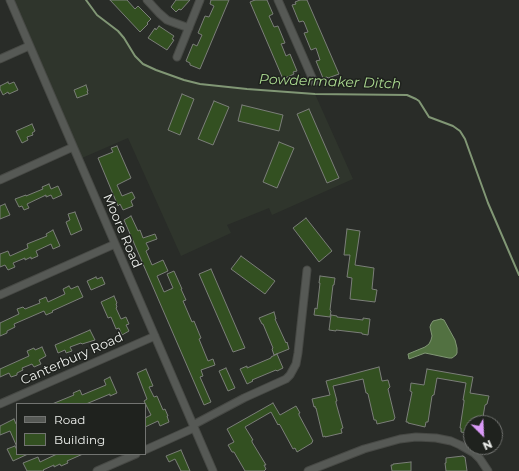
<!DOCTYPE html>
<html>
<head>
<meta charset="utf-8">
<style>
  body { margin:0 }
  #map { position:relative; width:519px; height:471px; overflow:hidden; background:#292c28; font-family:Montserrat,sans-serif }
  canvas { display:block }
  .legend { position:absolute; left:16px; top:403px; width:130px; height:52px; box-sizing:border-box; background:#1f221e; border:1px solid #727471; margin:0; padding:5px 7px; list-style:none; font-size:12px; color:#eef0ed }
  .legend li { display:flex; align-items:center; gap:8px; height:20px }
  .legend b { width:20px; border:1px solid #727471 }
  .north { position:absolute; left:463px; top:415px; width:40px; height:40px; box-sizing:border-box; background:#1f221e; border:1px solid #727471; border-radius:50%; rotate:156deg; font-size:11px; font-weight:700; line-height:16px; text-align:center; color:#eef0ed }
  .north::after { content:''; display:block; margin:auto; width:14px; height:18px; background:#da9af7; clip-path:polygon(50% 0,100% 100%,50% 72%,0 100%) }
</style>
</head>
<body>
<div id="map">
<canvas width="519" height="471"></canvas>
<ul class="legend">
<li><b style="height:5px;background:#565955"></b>Road</li>
<li><b style="height:11px;background:#335021"></b>Building</li>
</ul>
<div class="north">N</div>
</div>
<script>
const g = document.querySelector('canvas').getContext('2d');
g.lineJoin = 'round';
function fill(path, color) {
  g.fillStyle = color;
  g.fill(path, 'evenodd');
}
function poly(rows) {
  const path = new Path2D();
  for (const r of rows) {
    path.moveTo(r[0], r[1]);
    for (let i = 2; i < r.length; i += 2) path.lineTo(r[i], r[i + 1]);
  }
  return path;
}
function stroke(path, color, width, dash) {
  g.strokeStyle = color;
  g.lineWidth = width;
  g.lineCap = dash ? 'butt' : 'round';
  g.setLineDash(dash || []);
  g.stroke(path);
}
function drawText(font, color, halo, rows, align = 'center') {
  g.font = font + ' Montserrat,sans-serif';
  g.lineWidth = 3;
  g.setLineDash([]);
  g.textBaseline = 'middle';
  g.strokeStyle = halo;
  g.fillStyle = color;
  for (const [text, x, y, turn = 0] of rows) {
    g.save();
    g.translate(x, y);
    g.rotate((+turn || 0) * Math.PI / 180);
    g.textAlign = isNaN(turn) ? turn : align;
    if (halo) g.strokeText(text, 0, 0);
    g.fillText(text, 0, 0);
    g.restore();
  }
}
const built = poly([
  [14,0,86,0,97,15,118,31,124,38,135,56,143,64,156,70,184,80,200,84,247,89,315,94,353,179,272,215,269,208,227,225,231,233,181,256,128,138,82,158]
]);
const water = poly([
  [441,319,444,320,455,340,457,348,457,353,456,355,452,358,449,358,430,354,425,353,409,359,408,354,425,347,429,344,431,340,432,336,430,327,431,324,433,321,441,319]
]);
const stream = poly([
  [86,0,97,15,118,31,124,38,135,56,143,64,156,70,184,80,200,84,247,89,315,94,407,95,416,99,419,101,429,117,453,126,460,131,465,139,488,203,519,275]
]);
const building = poly([
  [110,0,127,0,135,9,138,6,151,19,147,23,148,24,140,32,110,0],
  [176,0,190,0,181,10,179,9,176,12,171,7,176,0],
  [211,0,229,0,200,69,190,65,190,63,186,61,193,44,197,46,202,35,198,33,205,16,209,17,214,6,210,4,211,0],
  [255,0,267,0,273,14,269,16,274,27,278,26,285,43,281,44,282,46,286,56,290,54,297,71,293,72,294,74,283,79,250,2,255,0],
  [300,0,307,0,339,74,328,78,327,77,323,78,316,61,320,60,316,48,311,50,304,33,308,32,304,22,303,21,299,22,292,5,296,4,295,2,300,0],
  [159,26,174,36,172,39,174,40,167,50,148,38,155,28,156,30,159,26],
  [8,82,9,84,14,82,18,90,9,94,8,92,3,95,0,89,0,86,8,82],
  [86,85,88,91,87,91,88,94,77,98,74,90,86,85],
  [182,94,194,99,180,135,168,130,182,94],
  [214,101,229,107,213,145,198,139,214,101],
  [242,105,283,115,279,131,238,121,242,105],
  [309,109,339,178,327,183,297,114,309,109],
  [32,124,35,131,32,133,33,135,27,137,28,140,22,143,16,131,32,124],
  [279,142,294,148,277,188,263,182,279,142],
  [117,146,131,178,117,185,122,196,132,192,135,198,131,201,133,206,123,210,120,204,118,206,98,158,113,152,111,148,117,146],
  [49,184,51,189,58,186,62,195,53,199,51,195,46,197,46,195,27,204,29,208,24,210,22,206,19,207,15,199,26,195,26,196,43,189,42,187,49,184],
  [5,204,10,215,0,219,0,206,5,204],
  [75,212,82,230,71,235,66,222,70,220,68,214,75,212],
  [131,216,138,231,140,230,143,238,155,234,157,239,146,243,149,249,146,251,152,265,163,260,168,271,157,276,164,292,173,288,167,274,174,271,182,289,181,289,186,300,183,301,192,322,194,321,201,338,199,339,208,361,213,359,215,365,201,370,203,376,200,377,211,402,204,405,124,220,131,216],
  [306,218,332,251,319,262,293,228,306,218],
  [347,229,360,231,355,265,374,268,372,289,377,290,375,302,350,299,352,278,347,277,350,255,344,255,347,229],
  [53,230,60,246,53,249,51,244,36,251,38,256,31,259,31,257,25,260,25,258,13,263,15,267,8,270,5,265,0,267,0,254,8,251,10,256,28,248,27,244,47,236,46,234,53,230],
  [241,256,275,281,265,294,231,269,241,256],
  [211,269,245,348,233,352,199,274,211,269],
  [320,276,335,278,334,285,333,285,330,310,331,311,330,317,314,315,315,308,317,309,320,283,319,283,320,276],
  [96,277,97,279,102,277,105,284,91,290,87,281,96,277],
  [69,286,71,289,78,286,83,297,52,311,53,312,46,315,44,311,14,324,15,327,7,331,7,333,0,336,0,323,19,314,17,309,23,307,25,309,40,303,39,300,46,297,48,302,65,294,63,289,69,286],
  [114,296,117,303,116,304,117,307,116,308,121,319,126,317,129,324,126,325,129,331,122,335,119,328,116,329,111,317,108,318,101,302,114,296],
  [274,312,276,319,275,319,286,343,287,342,289,349,274,355,272,349,273,348,263,324,262,324,259,318,274,312],
  [331,315,337,316,337,317,363,320,363,318,370,319,368,335,362,334,362,333,336,330,336,331,329,330,331,315],
  [90,330,95,340,82,344,81,343,70,347,72,351,66,353,65,350,58,353,55,345,90,330],
  [42,347,46,356,39,360,41,364,34,367,32,364,22,368,23,370,17,373,17,375,11,377,9,373,0,377,0,369,29,356,27,351,34,348,35,350,42,347],
  [277,354,283,368,277,371,276,370,252,380,253,381,247,384,240,369,247,366,247,368,271,358,271,357,277,354],
  [379,367,382,381,388,380,390,387,388,389,395,418,394,419,394,420,377,424,376,420,374,420,368,394,367,393,366,393,363,379,333,386,337,401,336,401,336,403,343,428,341,429,342,433,325,437,325,436,323,437,316,408,315,408,315,406,314,407,312,399,330,395,326,381,379,367],
  [226,368,235,388,228,391,219,371,226,368],
  [146,369,153,386,149,387,154,397,157,396,163,410,165,409,168,416,167,416,169,422,160,426,158,421,145,427,145,418,151,415,144,401,147,399,137,373,146,369],
  [427,369,473,377,470,393,489,396,487,404,485,405,482,423,471,423,471,434,461,432,461,428,460,428,464,402,464,400,463,400,466,383,437,378,434,395,433,395,432,396,428,422,426,422,425,427,408,423,408,422,406,422,412,392,410,391,411,383,424,385,427,369],
  [110,377,117,393,110,396,110,394,86,404,52,404,74,395,73,393,80,390,82,395,106,385,104,380,110,377],
  [273,403,280,415,296,406,300,413,299,413,299,415,313,441,312,442,312,443,297,452,295,448,293,449,280,425,279,424,278,425,271,412,245,427,253,440,252,440,252,442,266,465,264,465,266,469,264,471,245,471,234,452,232,452,228,445,234,442,227,429,273,403],
  [14,419,16,424,17,424,17,447,10,431,0,435,0,426,14,419],
  [15,446,17,450,17,454,28,454,13,461,7,449,15,446],
  [181,450,190,471,181,471,175,459,169,462,166,456,181,450],
  [57,454,83,454,67,461,68,463,61,466,60,464,54,467,54,465,43,470,44,471,27,471,23,463,38,457,40,462,57,454],
  [463,456,464,457,465,457,467,471,446,471,445,463,446,463,446,458,463,456],
  [411,462,411,471,392,471,391,465,393,465,393,464,411,462]
]);
const minor = poly([
  [10,0,213,471],
  [147,0,159,13,167,20,175,23,189,28],
  [278,0,314,82],
  [177,57,200,0],
  [0,59,29,46],
  [0,180,73,147],
  [0,295,115,244],
  [0,404,155,336],
  [193,425,244,398,286,379,290,375,296,364,298,353,307,270],
  [145,450,194,428],
  [97,471,136,454],
  [308,471,364,449,400,439,416,437,436,438,451,441,460,445,474,453,480,459,488,471]
]);
const streetNames = [
  ["Moore Road",122,231,67],
  ["Canterbury Road",72,359,-24]
];
const waterNames = [
  ["Powdermaker Ditch",330,82,2]
];
fill(built, '#2f352c');
fill(water, '#527141');
stroke(water, '#819775', 1);
stroke(stream, '#819775', 2);
fill(building, '#335021');
stroke(building, '#7b7e79', 1);
stroke(minor, '#474945', 9);
stroke(minor, '#565955', 7);
drawText('13px', '#eef0ed', '#1f221e', streetNames);
drawText('italic 14px', '#acdb91', '#1f221e', waterNames);
</script>
</body>
</html>
